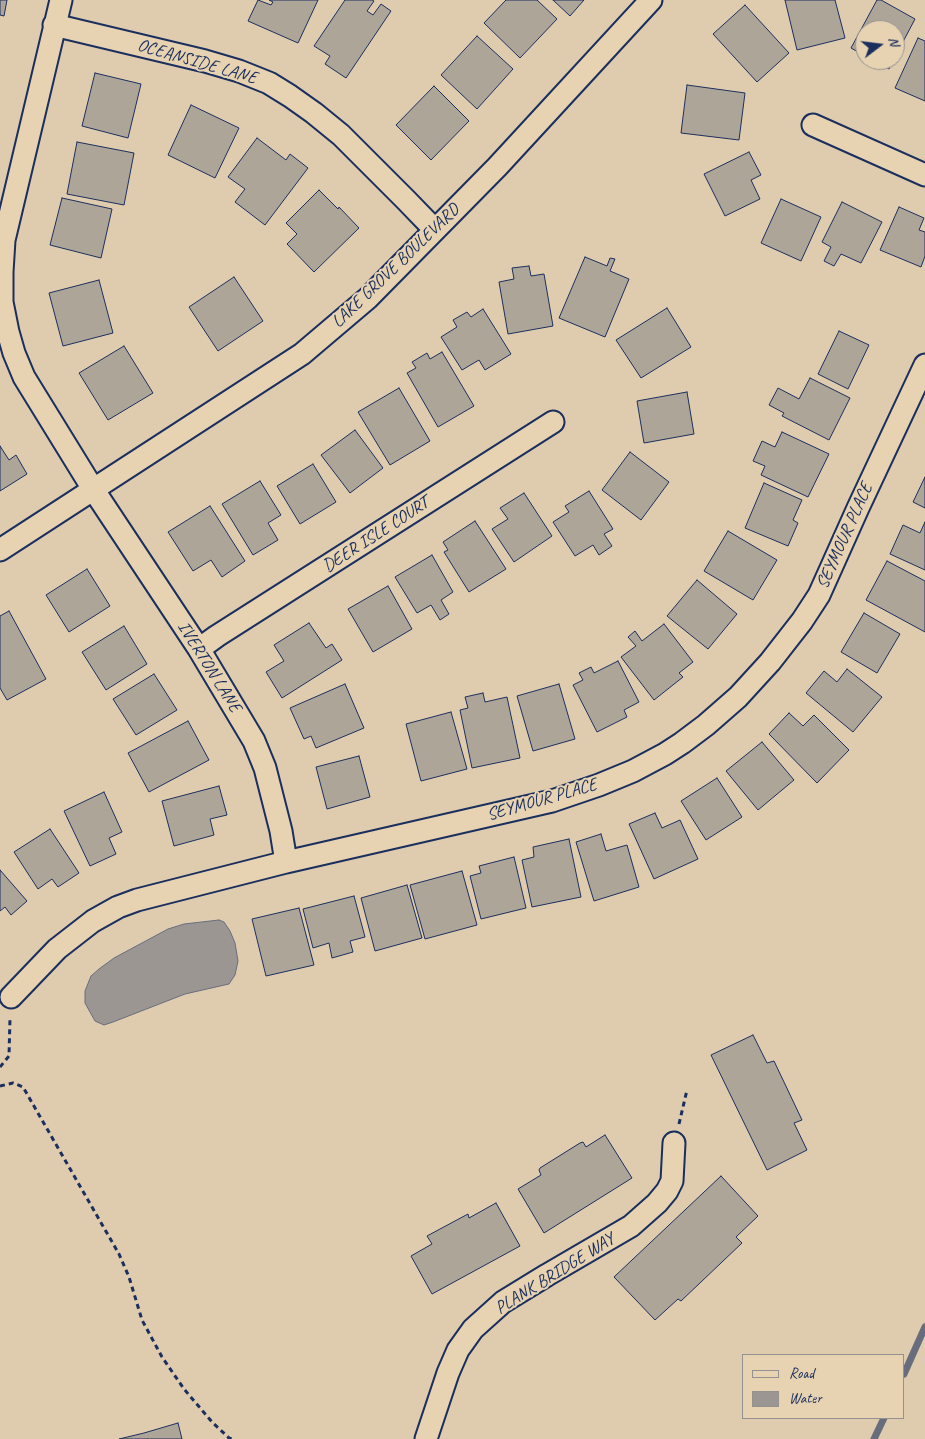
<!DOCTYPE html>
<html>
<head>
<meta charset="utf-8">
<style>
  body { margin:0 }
  #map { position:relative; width:925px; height:1439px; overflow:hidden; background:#dfccae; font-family:Caveat,sans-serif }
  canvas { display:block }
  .legend { position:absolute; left:742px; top:1354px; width:162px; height:65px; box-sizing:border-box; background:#e7d3b1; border:1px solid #959190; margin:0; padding:6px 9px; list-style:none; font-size:15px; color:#1b2f5e }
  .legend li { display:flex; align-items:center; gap:10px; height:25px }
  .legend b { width:25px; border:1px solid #959190 }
  .north { position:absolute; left:855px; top:20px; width:50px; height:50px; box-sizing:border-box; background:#e7d3b1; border:1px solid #959190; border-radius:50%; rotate:75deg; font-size:14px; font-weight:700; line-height:20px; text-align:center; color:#1b2f5e }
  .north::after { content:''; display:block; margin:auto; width:18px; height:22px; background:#1b2f5e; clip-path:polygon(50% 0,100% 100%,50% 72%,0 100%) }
</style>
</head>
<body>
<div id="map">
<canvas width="925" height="1439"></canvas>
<ul class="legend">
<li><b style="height:6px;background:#e7d3b1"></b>Road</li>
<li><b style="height:14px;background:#9c9693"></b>Water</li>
</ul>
<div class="north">N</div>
</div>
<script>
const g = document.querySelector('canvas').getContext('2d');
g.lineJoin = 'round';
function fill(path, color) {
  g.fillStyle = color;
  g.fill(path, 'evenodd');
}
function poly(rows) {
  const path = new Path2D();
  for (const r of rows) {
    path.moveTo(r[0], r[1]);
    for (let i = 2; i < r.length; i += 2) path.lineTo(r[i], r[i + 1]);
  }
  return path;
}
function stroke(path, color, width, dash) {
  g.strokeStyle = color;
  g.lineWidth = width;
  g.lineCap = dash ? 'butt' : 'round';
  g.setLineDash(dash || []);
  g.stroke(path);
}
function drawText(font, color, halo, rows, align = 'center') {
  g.font = font + ' Caveat,sans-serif';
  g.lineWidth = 4;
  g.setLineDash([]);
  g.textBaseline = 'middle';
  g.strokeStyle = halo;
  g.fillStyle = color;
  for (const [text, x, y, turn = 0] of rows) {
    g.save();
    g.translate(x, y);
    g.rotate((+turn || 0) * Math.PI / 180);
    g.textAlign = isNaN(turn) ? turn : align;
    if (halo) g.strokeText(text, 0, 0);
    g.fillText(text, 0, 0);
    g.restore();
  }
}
const water = poly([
  [219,920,224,922,230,931,235,943,238,961,235,975,229,984,185,994,113,1022,104,1025,95,1021,85,1003,85,991,91,976,99,969,114,958,168,929,184,924,219,920]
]);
const stream = poly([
  [904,1374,925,1327],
  [874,1439,884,1418]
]);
const building = poly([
  [0,0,7,0,4,16,0,15,0,0],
  [258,0,271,5,273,2,269,0,318,0,298,43,248,21,258,0],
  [345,0,372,0,374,1,367,11,373,15,381,4,391,11,346,78,325,64,330,56,314,46,345,0],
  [506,0,537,0,557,19,520,58,484,23,506,0],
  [553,0,584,0,570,16,553,0],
  [785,0,835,0,845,38,797,50,785,0],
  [877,0,881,0,915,19,895,57,895,30,865,30,865,56,851,48,877,0],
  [745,5,789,53,757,82,713,34,745,5],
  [477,36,513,69,477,109,441,75,477,36],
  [918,38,925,41,925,101,895,88,918,38],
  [873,60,893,60,889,69,873,60],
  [95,73,141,84,128,138,82,126,95,73],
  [687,85,745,93,739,140,681,133,687,85],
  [434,86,469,121,431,160,396,125,434,86],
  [191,105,239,128,215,178,168,155,191,105],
  [257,138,286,160,290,154,308,168,265,225,235,202,245,189,228,177,257,138],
  [77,142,134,153,124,205,67,194,77,142],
  [749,152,761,175,751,180,760,199,725,216,704,174,749,152],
  [319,190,338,209,339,207,359,228,314,272,287,244,297,234,286,223,319,190],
  [62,198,112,209,101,258,50,245,62,198],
  [781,199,821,217,801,261,761,243,781,199],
  [842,202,882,222,861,263,841,254,834,266,824,261,831,247,822,242,842,202],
  [899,207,924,218,919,230,925,232,925,256,921,267,880,250,899,207],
  [585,257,607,266,610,258,615,259,610,271,629,279,605,337,559,318,585,257],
  [529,266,531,276,544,274,553,326,508,334,499,282,514,279,512,268,529,266],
  [234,277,263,321,218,351,189,307,234,277],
  [99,280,113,333,63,346,49,293,99,280],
  [667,308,691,347,641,378,616,340,667,308],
  [483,309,511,354,485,370,479,360,462,370,441,337,457,327,453,320,467,312,471,317,483,309],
  [839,331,869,345,848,389,818,374,839,331],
  [124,346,153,393,108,420,79,373,124,346],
  [442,352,474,406,438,427,407,373,416,368,412,362,427,353,430,359,442,352],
  [810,378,850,398,829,440,782,416,784,413,769,405,778,388,799,399,810,378],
  [399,388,430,441,390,465,358,412,399,388],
  [687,392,694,434,644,443,637,401,687,392],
  [355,430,383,468,350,493,321,455,355,430],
  [782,432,829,454,808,497,761,475,765,466,753,461,762,441,775,447,782,432],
  [0,446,9,460,16,455,27,474,0,491,0,446],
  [630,452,669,482,641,520,602,490,630,452],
  [313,464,336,502,300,524,277,486,313,464],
  [925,477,925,508,913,502,925,477],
  [260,481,281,515,268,523,278,540,253,555,222,504,260,481],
  [764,483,802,500,793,520,798,523,788,546,745,528,764,483],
  [589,491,613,529,604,534,612,546,599,555,593,545,575,556,553,522,569,512,565,506,589,491],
  [524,493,552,536,514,562,492,529,508,519,500,508,524,493],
  [210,506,245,561,222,577,211,560,193,571,168,532,210,506],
  [475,521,506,569,469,592,444,552,448,550,443,542,475,521],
  [925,522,925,570,890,554,903,525,920,533,925,522],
  [728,531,777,560,753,600,704,571,728,531],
  [432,555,453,592,441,600,449,614,440,620,431,605,417,613,395,577,432,555],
  [887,561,925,581,925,632,866,600,887,561],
  [87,569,110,606,69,632,46,595,87,569],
  [697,580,737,614,708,649,667,616,697,580],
  [388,586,412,629,373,652,348,609,388,586],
  [9,611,46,679,7,700,0,688,0,616,9,611],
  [864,613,900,634,877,673,841,652,864,613],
  [309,623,326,648,332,644,342,660,282,698,266,672,284,661,274,645,309,623],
  [664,624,693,662,679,673,683,677,654,700,621,657,636,646,628,637,635,631,642,641,664,624],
  [124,626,147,664,106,690,82,652,124,626],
  [618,661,639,702,624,710,627,717,597,732,573,685,583,680,579,673,591,667,594,673,618,661],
  [847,669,882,697,853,732,806,693,824,671,837,682,847,669],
  [154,674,177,710,136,735,113,699,154,674],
  [345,684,364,728,316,748,311,736,304,739,290,708,345,684],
  [559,684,575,739,533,751,517,696,559,684],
  [483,693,485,702,507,697,520,758,472,768,460,710,468,708,465,697,483,693],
  [451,712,467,769,421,781,406,724,451,712],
  [789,713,803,726,814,715,849,750,817,783,769,734,789,713],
  [188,721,209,760,149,792,128,753,188,721],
  [762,742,794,780,758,810,726,771,762,742],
  [359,756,370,797,327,809,316,767,359,756],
  [717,778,742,817,706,840,681,801,717,778],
  [219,786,227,815,210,819,214,835,174,846,162,801,219,786],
  [104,792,122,832,109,838,116,854,90,866,64,811,104,792],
  [655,813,662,828,680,820,698,859,654,879,629,824,655,813],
  [50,829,79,873,58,887,52,879,38,889,14,852,50,829],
  [601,834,606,851,627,845,639,887,594,901,576,842,601,834],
  [569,839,581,897,532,907,522,860,534,857,533,847,569,839],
  [514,857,526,908,481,919,470,876,481,873,479,866,514,857],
  [0,870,27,901,11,915,5,907,0,911,0,870],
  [462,871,477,925,425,939,410,885,462,871],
  [407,885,422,938,375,951,361,898,407,885],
  [354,896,365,937,350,941,353,952,332,958,329,943,313,948,303,909,354,896],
  [299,908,314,965,266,976,252,919,299,908],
  [753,1035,767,1063,774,1061,802,1120,794,1123,807,1150,767,1170,711,1055,753,1035],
  [605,1135,632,1178,544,1233,518,1189,541,1175,539,1170,540,1168,580,1143,583,1142,586,1147,605,1135],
  [721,1176,758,1216,736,1237,742,1243,681,1301,678,1299,655,1320,614,1277,721,1176],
  [496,1203,520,1246,432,1294,411,1256,432,1244,427,1236,468,1214,469,1218,496,1203],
  [178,1423,182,1439,119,1439,144,1433,178,1423]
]);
const path = poly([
  [0,1067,9,1056,10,1018],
  [0,1086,13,1083,23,1087,119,1254,129,1277,142,1320,162,1357,184,1389,212,1422,229,1438,232,1439],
  [679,1124,687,1090]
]);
const minor = poly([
  [61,0,4,240,2,272,2,302,8,332,14,353,24,377,93,489,199,649,254,741,265,768,281,831,286,862],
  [54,25,205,61,239,71,269,83,290,96,314,113,341,135,406,200,435,230],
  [813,125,925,175],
  [0,550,302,354,368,298,497,167,651,0],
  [199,649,217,636,553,422],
  [11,997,57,949,93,921,118,907,137,900,286,862,552,801,599,785,633,771,665,754,682,743,706,725,738,697,770,662,802,621,819,595,858,508,925,365],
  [426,1439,448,1373,458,1350,473,1329,503,1302,547,1275,631,1226,657,1203,667,1191,672,1181,674,1143]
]);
const streetNames = [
  ["OCEANSIDE LANE",197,62,16],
  ["LAKE GROVE BOULEVARD",396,266,-44],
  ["DEER ISLE COURT",376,535,-33],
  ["SEYMOUR PLACE",845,536,-66],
  ["IVERTON LANE",209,667,58],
  ["SEYMOUR PLACE",542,800,-16],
  ["PLANK BRIDGE WAY",555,1274,-32]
];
fill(water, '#9c9693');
stroke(water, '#686d7e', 1);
stroke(stream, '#686d7e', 7);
fill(building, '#aea599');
stroke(building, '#1b2f5e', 1);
stroke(minor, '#1b2f5e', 25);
stroke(path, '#1b2f5e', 3, [5, 4]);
stroke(minor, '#e7d3b1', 21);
drawText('18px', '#1b2f5e', '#e7d3b1', streetNames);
</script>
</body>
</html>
